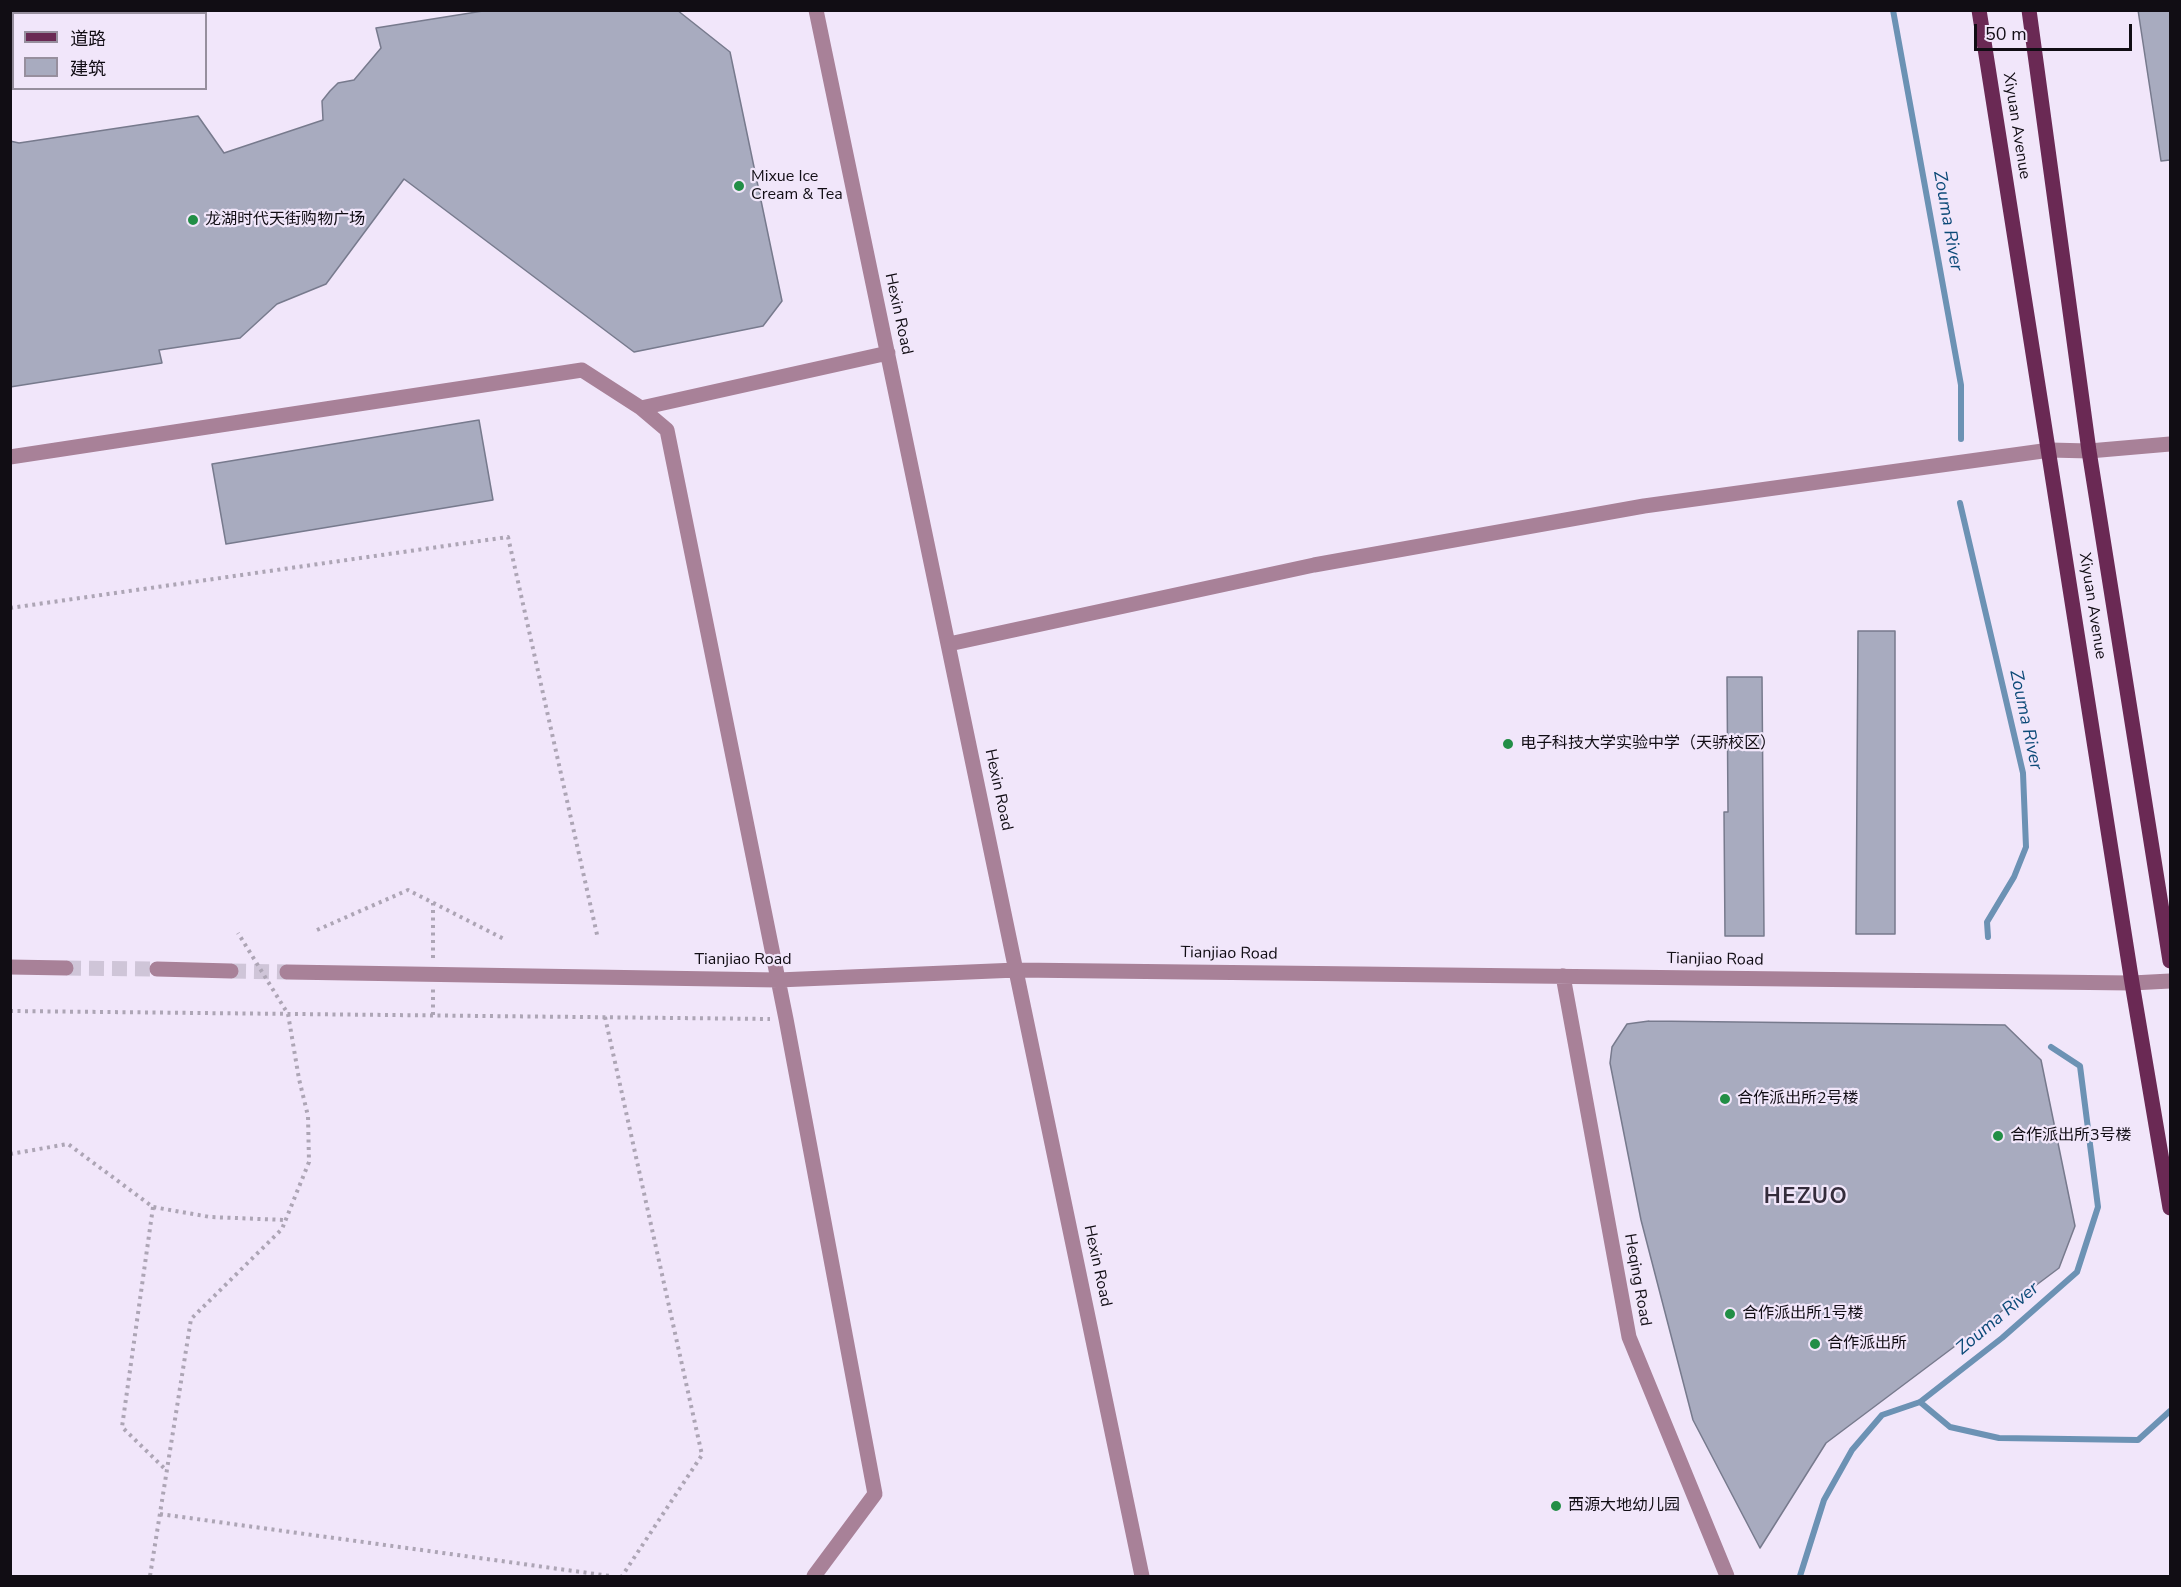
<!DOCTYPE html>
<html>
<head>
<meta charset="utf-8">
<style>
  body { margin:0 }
  #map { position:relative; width:2181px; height:1587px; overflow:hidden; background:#f1e6fa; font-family:"Nunito Sans","Noto Sans SC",sans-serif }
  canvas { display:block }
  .frame { position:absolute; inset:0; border:12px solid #110d14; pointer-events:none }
  .legend { position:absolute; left:12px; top:12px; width:195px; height:78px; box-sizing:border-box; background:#f1e6fa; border:2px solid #978f9e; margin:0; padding:8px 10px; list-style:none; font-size:18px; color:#110d14 }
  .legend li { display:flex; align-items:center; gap:12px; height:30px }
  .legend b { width:30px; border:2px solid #978f9e }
  .scale { position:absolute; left:1974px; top:24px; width:158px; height:27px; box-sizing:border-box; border:3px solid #110d14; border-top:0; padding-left:8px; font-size:18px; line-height:21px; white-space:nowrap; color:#110d14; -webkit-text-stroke:4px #f1e6fa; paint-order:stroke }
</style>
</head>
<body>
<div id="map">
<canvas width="2181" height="1587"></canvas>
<div class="frame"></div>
<ul class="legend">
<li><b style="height:8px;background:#6a2954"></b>道路</li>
<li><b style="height:16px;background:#a8abbf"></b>建筑</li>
</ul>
<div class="scale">50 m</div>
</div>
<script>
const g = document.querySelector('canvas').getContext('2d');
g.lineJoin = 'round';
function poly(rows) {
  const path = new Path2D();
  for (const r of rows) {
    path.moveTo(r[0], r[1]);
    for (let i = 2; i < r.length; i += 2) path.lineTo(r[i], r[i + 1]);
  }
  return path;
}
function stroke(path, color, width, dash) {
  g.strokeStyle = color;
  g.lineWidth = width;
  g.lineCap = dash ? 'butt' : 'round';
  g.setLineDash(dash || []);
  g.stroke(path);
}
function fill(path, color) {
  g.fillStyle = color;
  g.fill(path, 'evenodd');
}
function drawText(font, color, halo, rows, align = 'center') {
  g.font = font + ' "Nunito Sans","Noto Sans SC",sans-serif';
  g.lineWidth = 4.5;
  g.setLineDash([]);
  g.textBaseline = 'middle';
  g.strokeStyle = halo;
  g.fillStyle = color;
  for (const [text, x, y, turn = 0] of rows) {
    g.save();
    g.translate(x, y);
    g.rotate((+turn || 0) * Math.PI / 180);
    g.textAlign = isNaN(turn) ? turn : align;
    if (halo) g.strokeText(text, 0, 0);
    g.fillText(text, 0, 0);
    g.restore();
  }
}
const stream = poly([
  [1893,10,1961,385,1961,439],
  [1960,503,2023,773,2026,847,2014,877,1987,922,1988,937],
  [1920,1402,1950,1427,1999,1438,2138,1440,2170,1411],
  [1800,1576,1824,1500,1852,1450,1882,1415,1920,1402,2002,1338,2077,1272,2098,1207,2080,1066,2051,1047]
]);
const building = poly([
  [489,10,677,10,730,52,782,301,763,326,634,352,404,179,326,284,277,304,240,338,159,350,162,363,10,387,10,141,19,143,198,116,224,153,323,120,322,101,330,91,338,83,354,80,381,48,376,28,489,10],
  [2138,10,2170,10,2170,160,2161,161,2138,10],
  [479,420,493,500,226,544,212,464,479,420],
  [1858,631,1895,631,1895,934,1856,934,1858,631],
  [1727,677,1762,677,1764,936,1725,936,1724,812,1728,812,1727,677],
  [1649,1021,2005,1025,2041,1060,2075,1226,2059,1268,1826,1443,1760,1548,1693,1420,1641,1220,1610,1063,1612,1047,1627,1024,1649,1021]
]);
const minorTunnel = poly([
  [66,968,157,969],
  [231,971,287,972]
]);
const path = poly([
  [17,10,18,14],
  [10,52,14,51],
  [10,608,508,537,598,939],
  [317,930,408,890,504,939],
  [433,958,433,903],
  [10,1011,770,1019],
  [433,1015,433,989],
  [605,1017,702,1455,622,1576],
  [10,1154,68,1144,153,1207,210,1217,285,1220],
  [153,1207,122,1427,166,1470],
  [160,1514,610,1576],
  [150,1576,191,1319,282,1229,309,1162,308,1116,299,1079,288,1014,238,933]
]);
const minor = poly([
  [816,10,1142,1576],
  [641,408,888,353],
  [10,457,582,370,641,408,667,430,786,1019,875,1494,814,1576],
  [949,644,1314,565,1644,506,2050,450,2089,451,2170,444],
  [10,967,66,968],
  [157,969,231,971],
  [287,972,778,980,1017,970,2132,983,2170,981],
  [1563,976,1629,1337,1727,1576]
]);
const major = poly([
  [1979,10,2132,983,2170,1208],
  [2029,10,2089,451,2170,961]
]);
const markers = [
  [739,186,6,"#228e46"],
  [193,220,6,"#228e46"],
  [1508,744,6,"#228e46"],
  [1725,1099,6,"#228e46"],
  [1998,1136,6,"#228e46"],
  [1730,1314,6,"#228e46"],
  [1815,1344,6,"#228e46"],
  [1556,1506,6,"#228e46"]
];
const streetNames = [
  ["Xiyuan Avenue",2016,126,81],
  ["Hexin Road",898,314,78],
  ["Xiyuan Avenue",2092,606,81],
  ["Hexin Road",998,790,78],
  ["Tianjiao Road",1229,954,1],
  ["Tianjiao Road",743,960],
  ["Tianjiao Road",1715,960,1],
  ["Hexin Road",1097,1266,78],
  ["Heqing Road",1637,1280,80]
];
const poiNames = [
  ["Mixue Ice",751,177],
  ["Cream & Tea",751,195],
  ["龙湖时代天街购物广场",205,220],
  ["电子科技大学实验中学（天骄校区）",1520,744],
  ["合作派出所2号楼",1737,1099],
  ["合作派出所3号楼",2010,1136],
  ["合作派出所1号楼",1742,1314],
  ["合作派出所",1827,1344],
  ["西源大地幼儿园",1568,1506]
];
const waterNames = [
  ["Zouma River",1947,221,80],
  ["Zouma River",2025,720,78],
  ["Zouma River",1998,1319,-40]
];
const districtNames = [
  ["HEZUO",1806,1198]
];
stroke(stream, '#6c92b4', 6);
fill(building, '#a8abbf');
stroke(building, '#777a8d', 1.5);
stroke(minorTunnel, '#cfc5d8', 15, [15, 8]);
stroke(path, '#ada5b5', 4, [3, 4.5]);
stroke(minor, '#a88198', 15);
stroke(major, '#6a2954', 15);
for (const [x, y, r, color] of markers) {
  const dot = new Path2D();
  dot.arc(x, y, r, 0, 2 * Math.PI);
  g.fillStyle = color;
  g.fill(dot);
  stroke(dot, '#f1e6fa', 2);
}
drawText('16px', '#110d14', '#f1e6fa', streetNames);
drawText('16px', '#110d14', '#f1e6fa', poiNames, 'left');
drawText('italic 18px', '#0c4a78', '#f1e6fa', waterNames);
g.letterSpacing = '1.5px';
drawText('bold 22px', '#342c3b', '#f1e6fa', districtNames);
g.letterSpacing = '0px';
</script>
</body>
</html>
